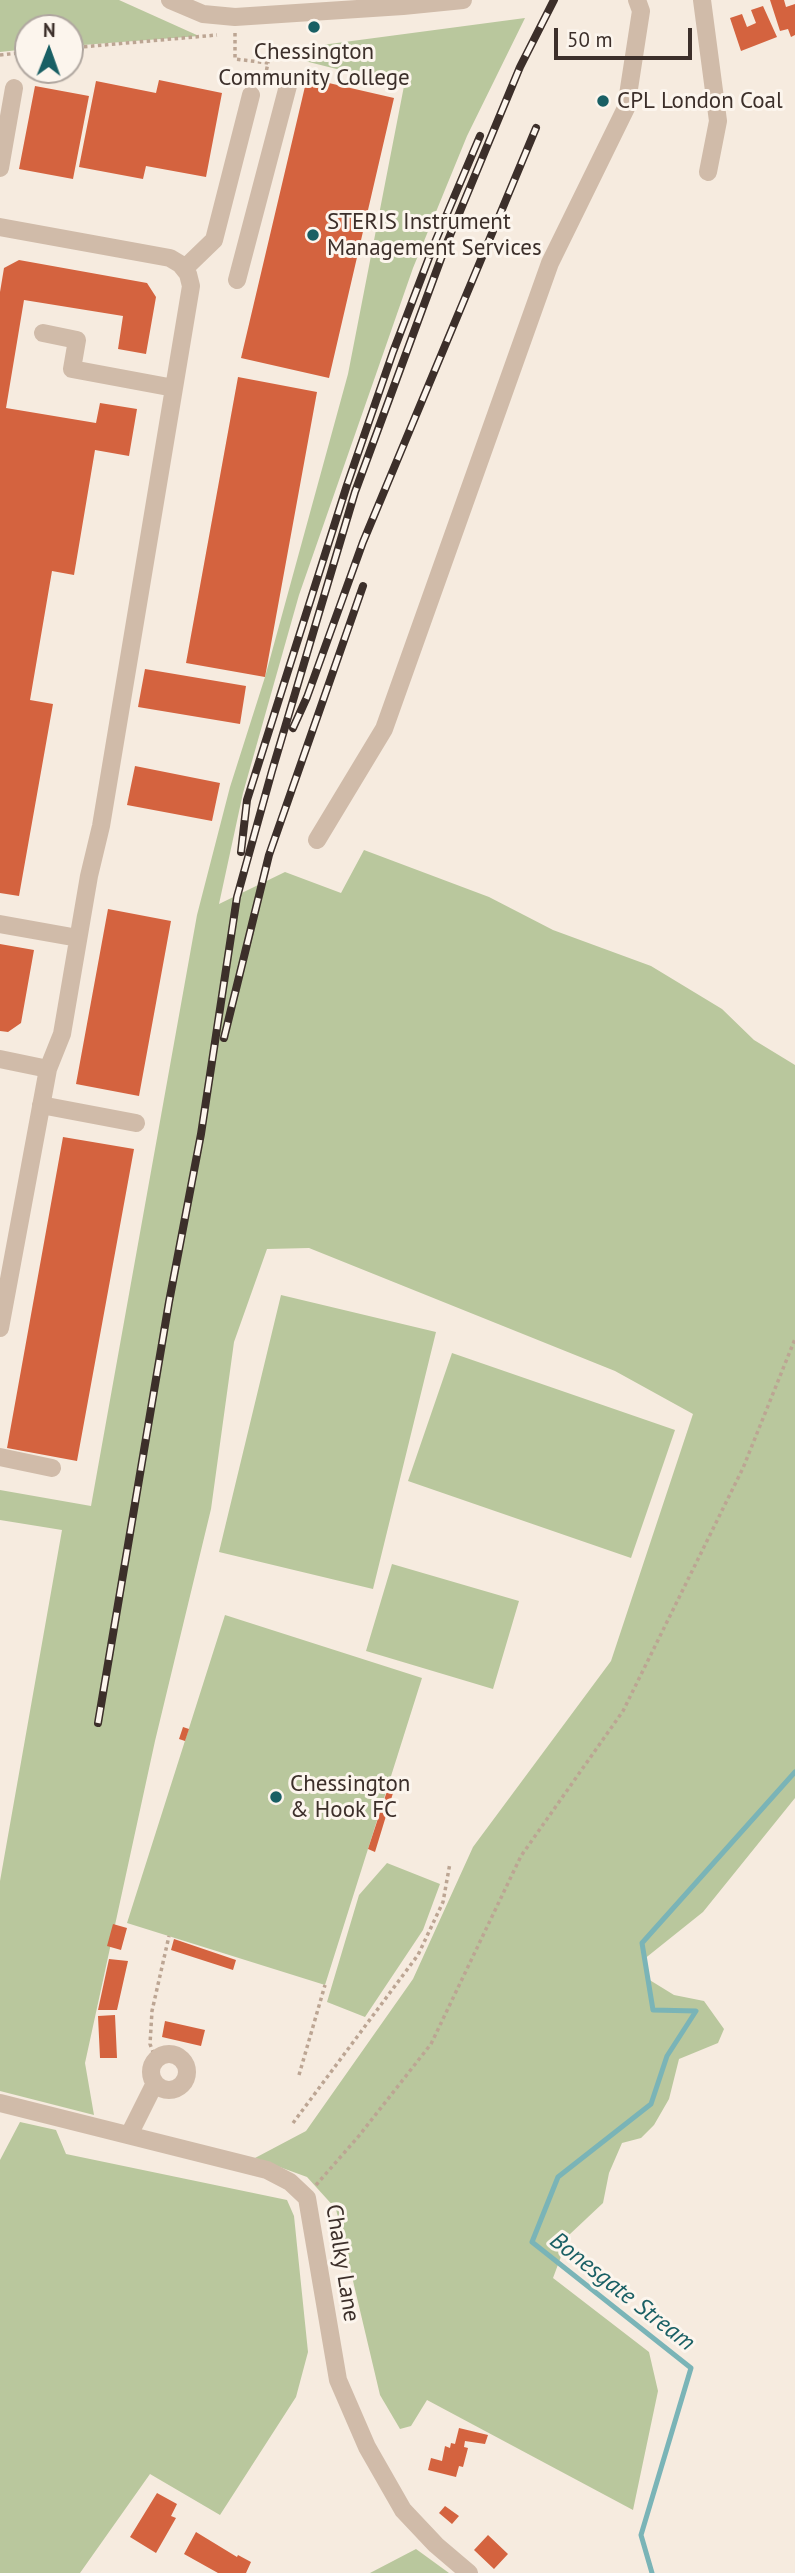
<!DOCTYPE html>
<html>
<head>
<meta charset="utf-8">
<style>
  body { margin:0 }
  #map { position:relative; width:795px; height:2573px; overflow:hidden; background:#f6ebdf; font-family:"PT Sans",sans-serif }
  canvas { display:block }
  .north { position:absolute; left:14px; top:14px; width:70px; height:70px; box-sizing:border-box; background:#fcf5ed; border:2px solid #afa69f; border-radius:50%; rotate:1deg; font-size:19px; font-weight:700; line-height:28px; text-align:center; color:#3c2f2a }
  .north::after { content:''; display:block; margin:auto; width:24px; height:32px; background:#195f64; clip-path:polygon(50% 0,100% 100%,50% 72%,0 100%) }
  .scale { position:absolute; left:554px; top:28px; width:138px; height:32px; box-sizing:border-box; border:4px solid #3c2f2a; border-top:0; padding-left:9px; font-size:21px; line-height:24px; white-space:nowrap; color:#3c2f2a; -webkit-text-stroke:5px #fcf5ed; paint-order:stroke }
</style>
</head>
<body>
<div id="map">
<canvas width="795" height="2573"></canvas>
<div class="north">N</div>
<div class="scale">50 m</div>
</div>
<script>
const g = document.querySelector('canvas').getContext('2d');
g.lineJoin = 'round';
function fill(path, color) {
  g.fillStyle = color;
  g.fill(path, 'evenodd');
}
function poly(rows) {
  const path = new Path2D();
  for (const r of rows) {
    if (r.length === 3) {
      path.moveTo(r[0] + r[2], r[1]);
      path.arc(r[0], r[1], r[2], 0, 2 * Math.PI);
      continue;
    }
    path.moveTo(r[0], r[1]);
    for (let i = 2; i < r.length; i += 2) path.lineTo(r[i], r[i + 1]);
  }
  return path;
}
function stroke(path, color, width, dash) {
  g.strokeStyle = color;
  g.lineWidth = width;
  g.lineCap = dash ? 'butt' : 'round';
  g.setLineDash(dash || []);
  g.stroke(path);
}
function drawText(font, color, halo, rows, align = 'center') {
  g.font = font + ' "PT Sans",sans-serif';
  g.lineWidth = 6;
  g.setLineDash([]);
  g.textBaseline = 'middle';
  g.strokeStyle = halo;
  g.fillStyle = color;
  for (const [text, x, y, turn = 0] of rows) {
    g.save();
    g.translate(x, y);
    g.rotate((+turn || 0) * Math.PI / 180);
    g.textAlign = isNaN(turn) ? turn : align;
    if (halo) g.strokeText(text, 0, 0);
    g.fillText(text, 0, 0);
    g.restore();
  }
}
const green = poly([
  [0,0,119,0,199,36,70,46,70,28,28,28,28,49,0,52],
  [525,18,467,136,413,268,299,595,243,793,219,904,285,872,341,893,364,850,489,897,553,930,651,966,722,1009,754,1040,795,1065,795,1798,703,1912,643,1960,648,1979,674,1995,704,2001,724,2029,718,2043,679,2059,669,2099,654,2125,641,2138,622,2143,609,2173,603,2203,569,2235,553,2278,649,2352,658,2391,633,2510,427,2400,411,2426,400,2429,380,2395,336,2209,307,2177,255,2158,306,2131,413,1979,473,1847,611,1661,693,1414,615,1371,309,1248,267,1249,234,1342,211,1509,155,1741,85,2063,94,2115,0,2091,0,1881,62,1530,0,1520,0,1490,91,1506,197,915,230,787,265,677,348,374,404,86,269,52],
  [281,1295,436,1332,373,1589,219,1552],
  [452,1353,675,1430,631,1558,408,1481],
  [392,1564,519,1601,493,1689,366,1651],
  [225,1615,422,1678,325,1985,127,1923],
  [387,1863,440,1884,423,1930,365,2017,327,2002,359,1895],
  [20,2122,56,2130,66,2154,287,2200,294,2216,308,2352,296,2397,220,2515,150,2474,80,2573,0,2573,0,2160],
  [416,2549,449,2573,370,2573]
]);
const stream = poly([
  [652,2573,641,2535,691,2368,532,2242,558,2177,651,2104,667,2056,696,2011,653,2010,642,1943,795,1772]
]);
const building = poly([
  [770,0,784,0,786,7,795,4,795,35,791,37,788,29,780,31],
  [763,6,777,37,741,51,730,18,742,14,747,27,756,23,751,10],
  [307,78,394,98,329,378,241,358],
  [159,80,222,93,206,177,146,166,143,179,79,167,96,81,156,93],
  [35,86,89,96,73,179,19,169],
  [19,260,147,283,156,297,146,354,118,349,123,316,24,300,6,408,96,423,100,403,137,409,129,456,95,450,74,575,52,571,30,700,53,704,19,896,0,893,0,292,4,268],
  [238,377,317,392,265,677,186,663],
  [145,669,246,686,240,724,138,707],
  [135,766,220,783,212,821,127,805],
  [108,909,171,921,139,1096,76,1084],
  [0,944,34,950,21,1023,8,1032,0,1031],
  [63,1137,134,1149,77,1461,7,1448],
  [183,1727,189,1729,185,1741,179,1739],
  [387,1791,393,1793,375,1852,368,1849],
  [113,1924,127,1928,121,1950,107,1946],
  [174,1939,236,1960,233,1970,171,1950],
  [109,1959,128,1961,117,2010,98,2010],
  [115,2015,117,2058,100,2058,98,2016],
  [165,2021,205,2030,201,2046,162,2037],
  [459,2428,488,2435,485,2444,465,2441,464,2447,468,2448,463,2467,459,2466,456,2477,428,2470,431,2458,442,2461,445,2446,450,2448,451,2443,455,2444],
  [157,2493,177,2504,171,2516,176,2518,156,2553,130,2537],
  [445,2506,459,2516,452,2524,439,2513],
  [196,2532,237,2557,238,2555,251,2562,246,2573,218,2573,184,2554],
  [488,2535,508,2554,494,2569,474,2550]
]);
const path = poly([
  [235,33,235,59,268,63,264,82],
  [70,48,217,35],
  [0,55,28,52],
  [156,2060,150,2044,152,2011,169,1936],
  [299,2075,325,1985],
  [293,2123,418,1955,443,1902,450,1863],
  [316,2185,358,2137,431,2044,521,1856,623,1711,743,1468,795,1339]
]);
const minor = poly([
  [170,0,203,14,235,17,403,6,463,0],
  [702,0,718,121,708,172],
  [0,168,14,88],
  [0,227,170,258,180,264,188,274,191,286,101,826,89,876,62,1034,48,1069,0,1328],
  [184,269,214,240,251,95],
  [237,280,289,82],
  [43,333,77,340,72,369,174,388],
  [317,840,384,729,550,263,626,108,641,11,637,0],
  [0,924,78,938],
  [0,1059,48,1069],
  [41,1105,136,1123],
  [0,1457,52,1468],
  [169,2072,18],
  [0,2103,267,2170,290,2182,307,2198,338,2380,367,2447,403,2510,436,2545,469,2573],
  [129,2135,155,2083]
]);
const rail = poly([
  [293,728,307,697,363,542,536,128],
  [241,852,247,800,347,485,393,352,435,242,480,136],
  [224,1038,269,855,363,586],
  [98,1723,169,1302,201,1134,237,897,272,771,355,492,446,245,520,67,554,0]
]);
const markers = [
  [314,27,7,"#195f64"],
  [603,101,7,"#195f64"],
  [313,235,7,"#195f64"],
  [276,1797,7,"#195f64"]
];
const poiNames = [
  ["Chessington",314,52,"center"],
  ["Community College",314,78,"center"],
  ["CPL London Coal",617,101],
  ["STERIS Instrument",327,222],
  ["Management Services",327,248],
  ["Chessington",290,1784],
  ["& Hook FC",290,1810]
];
const streetNames = [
  ["Chalky Lane",342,2263,81]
];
const waterNames = [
  ["Bonesgate Stream",622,2292,38]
];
fill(green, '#b9c79d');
stroke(stream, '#7ab4b7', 5);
fill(building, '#d4633f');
stroke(path, '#bca593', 3.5, [3.5, 3.5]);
stroke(minor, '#d0bba9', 18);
stroke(rail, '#3c2f2a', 8);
stroke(rail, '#fcf5ed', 5, [16]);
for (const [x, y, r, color] of markers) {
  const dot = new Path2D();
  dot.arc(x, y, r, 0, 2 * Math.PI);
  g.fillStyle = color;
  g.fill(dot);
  stroke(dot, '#fcf5ed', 2.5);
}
drawText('23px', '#3c2f2a', '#fcf5ed', poiNames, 'left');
drawText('23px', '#3c2f2a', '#fcf5ed', streetNames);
drawText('italic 24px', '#195f64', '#fcf5ed', waterNames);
</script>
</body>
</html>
